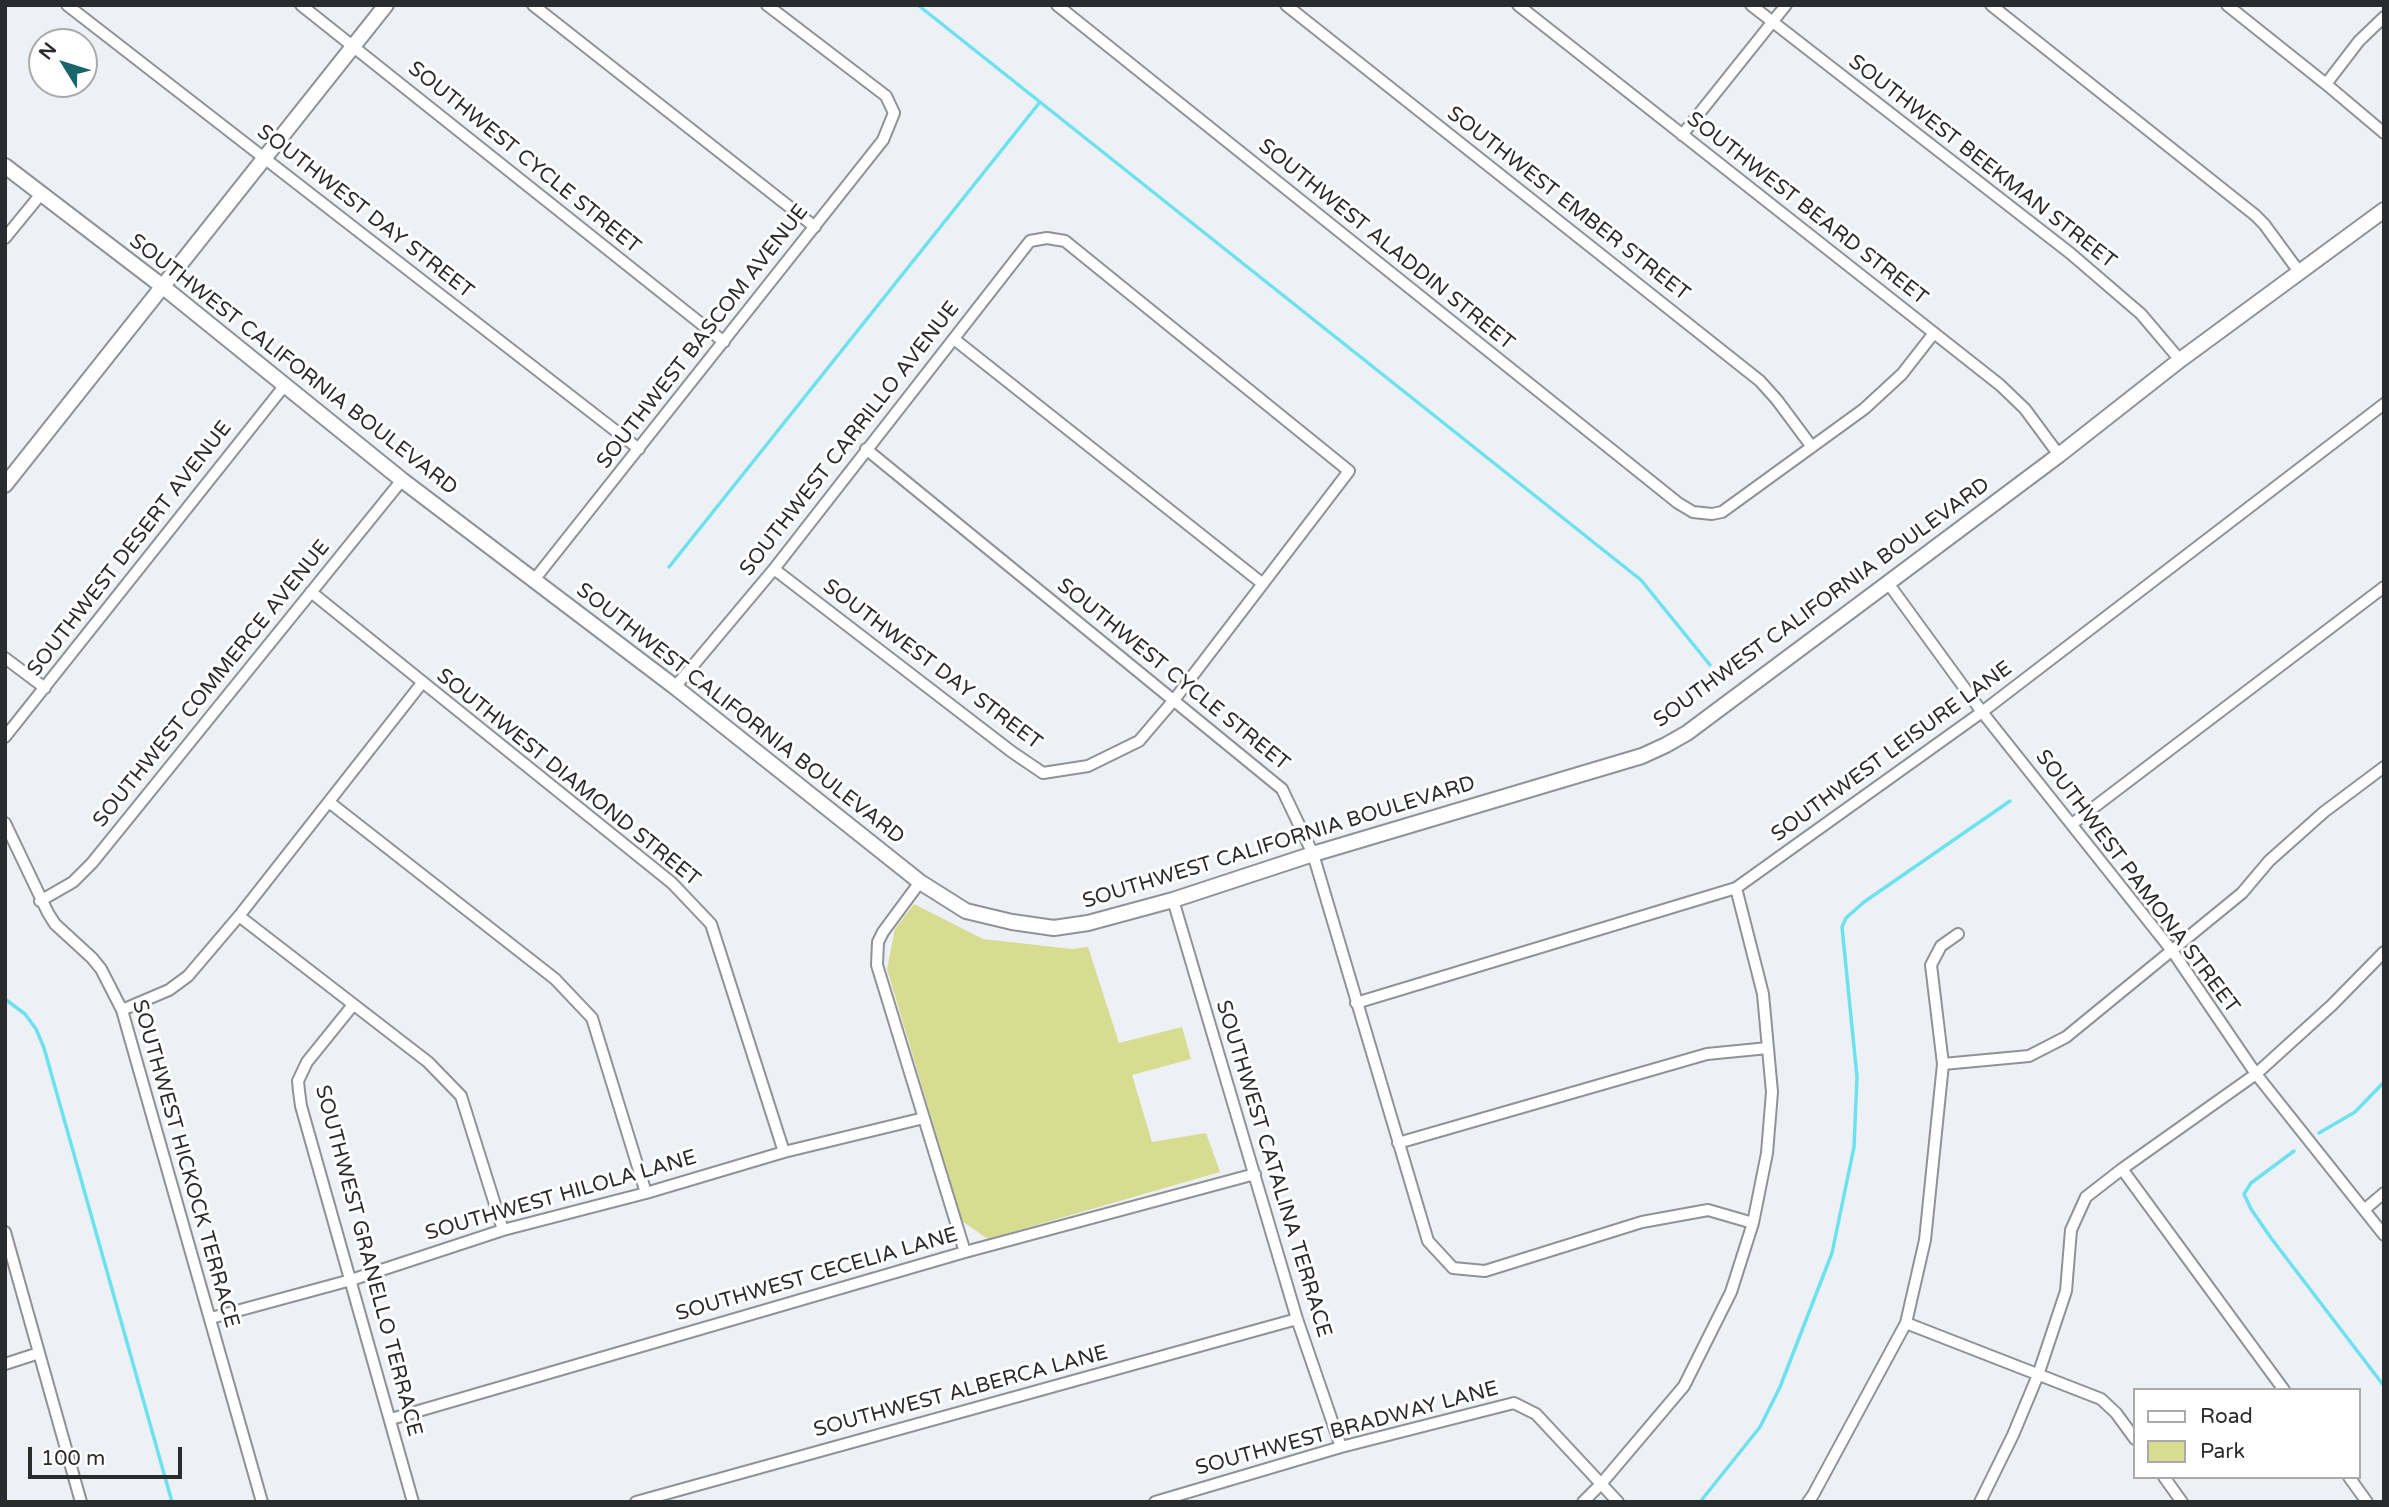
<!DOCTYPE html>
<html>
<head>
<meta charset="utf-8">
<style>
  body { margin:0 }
  #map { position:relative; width:2389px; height:1507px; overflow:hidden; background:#edf0f5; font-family:"Varela Round",sans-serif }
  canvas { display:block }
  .frame { position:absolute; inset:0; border:7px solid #2a2b2c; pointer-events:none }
  .legend { position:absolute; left:2133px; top:1388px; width:228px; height:91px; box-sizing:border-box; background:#fff; border:2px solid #aaaaab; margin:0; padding:9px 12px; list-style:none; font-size:21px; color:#2a2b2c }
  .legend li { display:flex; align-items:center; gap:14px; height:35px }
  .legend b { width:35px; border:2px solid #aaaaab }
  .north { position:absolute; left:28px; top:28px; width:70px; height:70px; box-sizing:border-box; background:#fff; border:2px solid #aaaaab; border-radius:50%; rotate:308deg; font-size:19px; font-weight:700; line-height:28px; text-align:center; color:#2a2b2c }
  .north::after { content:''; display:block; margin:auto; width:24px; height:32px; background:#18666a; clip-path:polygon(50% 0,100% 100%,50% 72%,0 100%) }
  .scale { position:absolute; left:28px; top:1447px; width:154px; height:32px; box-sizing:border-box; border:4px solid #2a2b2c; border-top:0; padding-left:9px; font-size:21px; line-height:24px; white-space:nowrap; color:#2a2b2c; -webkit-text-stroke:5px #fff; paint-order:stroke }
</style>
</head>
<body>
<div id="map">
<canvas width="2389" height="1507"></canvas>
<div class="frame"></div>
<ul class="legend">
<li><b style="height:9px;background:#fff"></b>Road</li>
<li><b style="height:19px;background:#d8dc90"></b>Park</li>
</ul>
<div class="north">N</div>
<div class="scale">100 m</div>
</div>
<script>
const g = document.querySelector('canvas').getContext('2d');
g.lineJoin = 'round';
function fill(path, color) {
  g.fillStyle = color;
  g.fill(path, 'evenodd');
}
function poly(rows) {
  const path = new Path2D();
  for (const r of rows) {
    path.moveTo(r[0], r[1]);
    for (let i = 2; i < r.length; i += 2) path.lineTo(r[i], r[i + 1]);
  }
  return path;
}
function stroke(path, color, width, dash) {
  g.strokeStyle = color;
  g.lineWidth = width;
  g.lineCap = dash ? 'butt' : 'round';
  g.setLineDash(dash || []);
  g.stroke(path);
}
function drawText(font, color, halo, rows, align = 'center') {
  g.font = font + ' "Varela Round",sans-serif';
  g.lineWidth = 6;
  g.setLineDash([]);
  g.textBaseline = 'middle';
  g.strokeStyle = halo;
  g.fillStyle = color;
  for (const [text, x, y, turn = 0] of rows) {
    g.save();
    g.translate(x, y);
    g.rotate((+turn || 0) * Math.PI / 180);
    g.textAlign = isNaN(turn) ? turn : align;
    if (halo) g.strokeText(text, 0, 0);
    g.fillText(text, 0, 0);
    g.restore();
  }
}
const green = poly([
  [914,904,983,939,1072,949,1088,947,1119,1043,1182,1027,1191,1059,1132,1075,1152,1142,1206,1133,1220,1172,988,1239,962,1221,887,969,895,929]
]);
const stream = poly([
  [918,5,1641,580,1710,665],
  [669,567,1040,102],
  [5,999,25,1014,36,1029,44,1048,172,1502],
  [2319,1133,2355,1112,2384,1082],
  [2294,1151,2251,1183,2244,1194,2251,1209,2271,1238,2384,1386],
  [1700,1502,1760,1427,1780,1387,1832,1253,1854,1147,1857,1077,1842,927,1846,918,1864,902,2010,801]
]);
const street = poly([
  [67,5,639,449],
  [301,5,724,342],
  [533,5,815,227],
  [1057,5,1678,503,1693,512,1712,514,1722,512,1864,409,1902,374,1934,333],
  [1286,5,1760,381,1777,400,1812,447],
  [1518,5,2000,385,2025,409,2059,455],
  [1751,5,2070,253,2141,314,2180,360],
  [1991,5,2255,215,2264,224,2300,273],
  [2227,5,2326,84,2384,133],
  [2326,84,2359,41,2384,17],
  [1682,135,1786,5],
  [5,238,41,194],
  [954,339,1263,584],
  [866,449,1282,789,1313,854,1428,1241,1453,1268,1485,1271,1642,1222,1708,1210,1753,1223],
  [534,580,883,140,894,113,886,96,767,5],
  [1888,583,1982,712,2173,952,2256,1074,2384,1235],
  [311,592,672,883,711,924,784,1152],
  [5,658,45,688],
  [675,687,774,569,1030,241,1047,238,1065,241,1349,471,1174,700,1139,741,1088,766,1043,773,1012,752,774,569],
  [5,737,285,385],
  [329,802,555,979,592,1018,646,1193],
  [5,823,48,913,55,924,92,958,101,969,122,1010,262,1502],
  [2072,824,2384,587],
  [920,882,883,932,878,942,877,965,965,1252],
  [1173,900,1297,1319,1341,1447],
  [40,901,73,882,92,863,402,480],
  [239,916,428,1062,461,1096,503,1230],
  [1356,1003,1736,888,1982,712,2384,404],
  [353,1005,307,1062,298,1081,299,1091,301,1106,413,1502],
  [122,1010,169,990,188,976,239,916,422,683],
  [1943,1064,2029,1056,2066,1037,2242,893,2269,861,2324,812,2384,767],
  [1398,1143,1707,1054,1768,1048],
  [2122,1169,2284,1390],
  [2365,1209,2384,1193],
  [5,1232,81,1502],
  [211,1318,351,1280,503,1230,646,1193,784,1152,924,1118],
  [1906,1323,2101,1399,2116,1413,2135,1439],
  [5,1364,39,1353],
  [391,1419,965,1252,1255,1174],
  [2164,1477,2182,1502],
  [2349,1477,2367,1502],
  [636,1502,1297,1319],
  [1155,1502,1341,1447,1514,1403,1536,1414,1618,1502],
  [1583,1502,1601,1484,1684,1386,1731,1292,1753,1223,1767,1153,1772,1092,1763,994,1736,888],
  [1808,1502,1813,1495,1906,1323,1925,1240,1943,1064,1931,965,1941,946,1958,934],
  [1980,1502,2013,1435,2038,1375,2066,1291,2071,1230,2086,1197,2122,1169,2256,1074,2332,1005,2384,952]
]);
const secondary = poly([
  [5,166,162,286,402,480,675,687,920,882,966,911,1012,922,1054,928,1088,923,1173,900,1313,854,1642,756,1666,745,1687,733,1888,583,2059,455,2180,360,2384,210],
  [5,485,386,5]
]);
const streetNames = [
  ["SOUTHWEST CYCLE STREET",524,158,39],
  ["SOUTHWEST BEEKMAN STREET",1982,162,38],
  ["SOUTHWEST EMBER STREET",1568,204,38],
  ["SOUTHWEST BEARD STREET",1807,209,38],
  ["SOUTHWEST DAY STREET",365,212,38],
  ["SOUTHWEST ALADDIN STREET",1386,245,39],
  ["SOUTHWEST BASCOM AVENUE",703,337,-52],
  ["SOUTHWEST CALIFORNIA BOULEVARD",293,365,38],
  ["SOUTHWEST CARRILLO AVENUE",850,439,-52],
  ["SOUTHWEST DESERT AVENUE",130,549,-52],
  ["SOUTHWEST CALIFORNIA BOULEVARD",1822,603,-36],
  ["SOUTHWEST DAY STREET",932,665,37],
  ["SOUTHWEST CYCLE STREET",1173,675,39],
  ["SOUTHWEST COMMERCE AVENUE",212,684,-51],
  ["SOUTHWEST CALIFORNIA BOULEVARD",740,714,38],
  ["SOUTHWEST LEISURE LANE",1892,752,-36],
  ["SOUTHWEST DIAMOND STREET",568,778,39],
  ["SOUTHWEST CALIFORNIA BOULEVARD",1279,843,-17],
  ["SOUTHWEST PAMONA STREET",2137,882,53],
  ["SOUTHWEST HICKOCK TERRACE",185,1164,74],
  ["SOUTHWEST CATALINA TERRACE",1273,1169,73],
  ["SOUTHWEST HILOLA LANE",561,1196,-16],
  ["SOUTHWEST GRANELLO TERRACE",368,1261,75],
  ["SOUTHWEST CECELIA LANE",817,1275,-16],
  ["SOUTHWEST ALBERCA LANE",961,1392,-15],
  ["SOUTHWEST BRADWAY LANE",1347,1429,-15]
];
fill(green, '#d8dc90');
stroke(stream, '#6de2ef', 3.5);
stroke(street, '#8f9296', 14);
stroke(secondary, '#8f9296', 18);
stroke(street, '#fff', 10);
stroke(secondary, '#fff', 14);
drawText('21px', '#2a2b2c', '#fff', streetNames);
</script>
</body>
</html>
